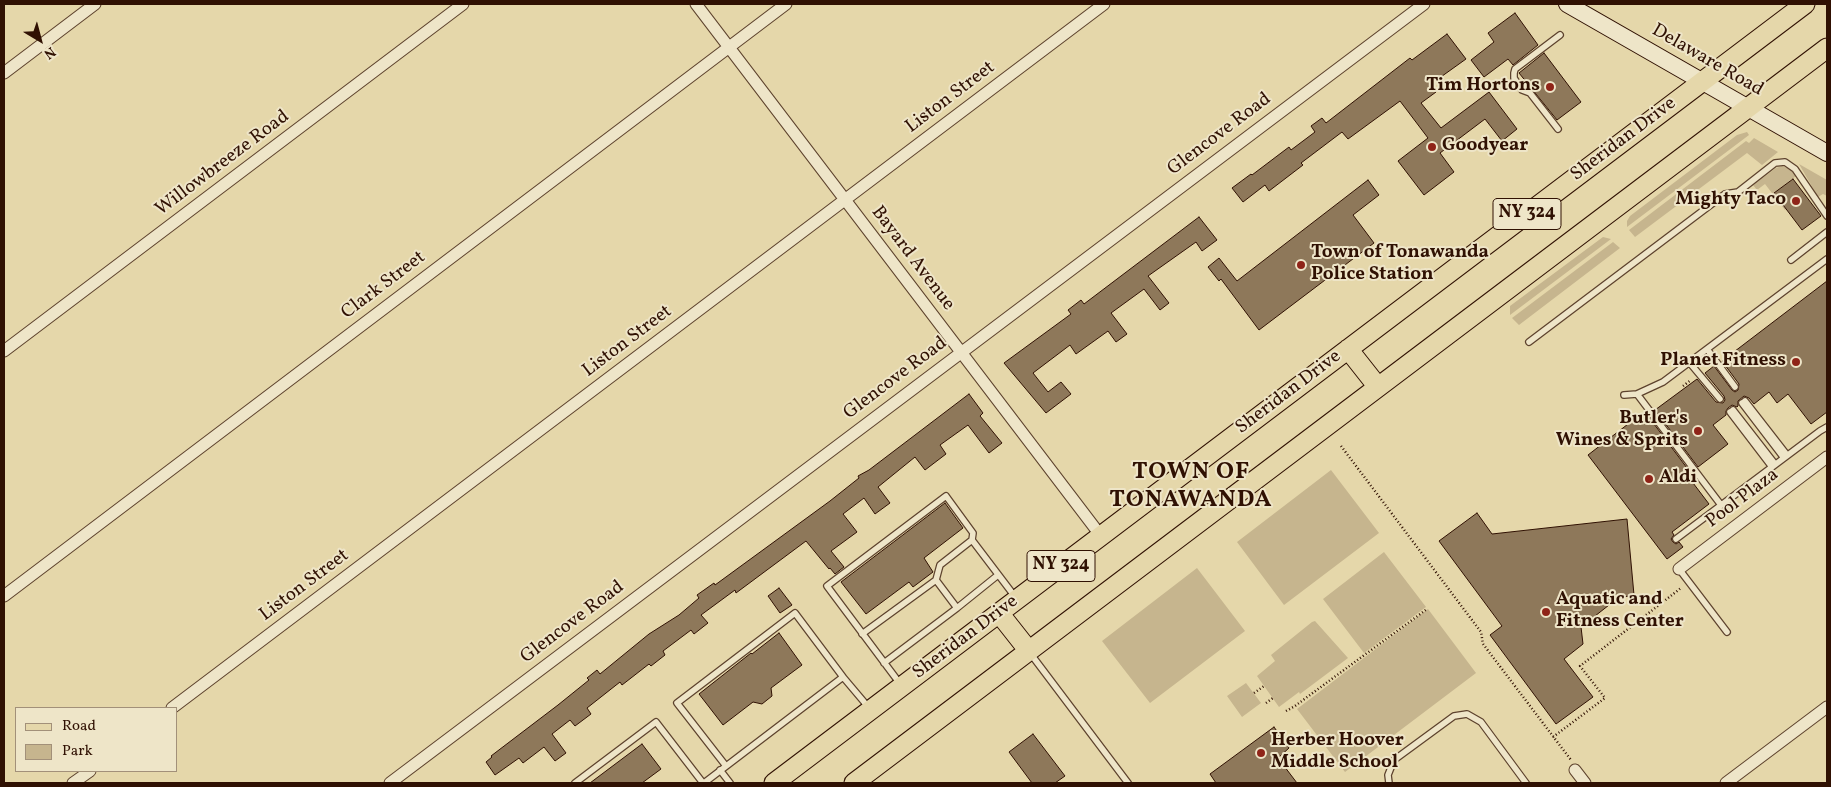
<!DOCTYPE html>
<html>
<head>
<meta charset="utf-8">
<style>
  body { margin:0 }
  #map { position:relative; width:1831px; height:787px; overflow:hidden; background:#e5d7aa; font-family:Vollkorn,serif }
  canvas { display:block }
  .frame { position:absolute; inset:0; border:5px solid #301103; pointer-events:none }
  .legend { position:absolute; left:15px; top:707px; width:162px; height:65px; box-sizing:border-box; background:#eee5c8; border:1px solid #a29079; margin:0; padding:6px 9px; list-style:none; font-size:15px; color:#301103 }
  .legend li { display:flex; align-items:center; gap:10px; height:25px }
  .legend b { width:25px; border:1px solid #a29079 }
  .north { position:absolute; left:15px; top:15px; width:50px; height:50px; -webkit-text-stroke:4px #eee5c8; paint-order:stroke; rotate:143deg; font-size:14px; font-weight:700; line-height:20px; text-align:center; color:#301103 }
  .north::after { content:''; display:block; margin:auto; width:18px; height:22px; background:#301103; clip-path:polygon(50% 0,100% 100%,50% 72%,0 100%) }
</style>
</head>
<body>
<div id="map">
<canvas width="1831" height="787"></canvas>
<div class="frame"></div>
<ul class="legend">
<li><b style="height:6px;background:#e5d7aa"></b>Road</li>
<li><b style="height:14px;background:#c6b58e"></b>Park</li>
</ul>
<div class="north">N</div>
</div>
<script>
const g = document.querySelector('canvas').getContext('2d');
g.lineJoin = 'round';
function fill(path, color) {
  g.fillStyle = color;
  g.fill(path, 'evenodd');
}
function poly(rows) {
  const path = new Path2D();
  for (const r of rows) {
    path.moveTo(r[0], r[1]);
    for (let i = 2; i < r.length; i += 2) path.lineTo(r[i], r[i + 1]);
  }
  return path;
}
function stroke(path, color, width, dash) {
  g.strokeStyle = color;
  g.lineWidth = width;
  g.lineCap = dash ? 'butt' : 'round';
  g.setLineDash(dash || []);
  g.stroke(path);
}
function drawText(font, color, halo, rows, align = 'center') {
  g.font = font + ' Vollkorn,serif';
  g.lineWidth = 4;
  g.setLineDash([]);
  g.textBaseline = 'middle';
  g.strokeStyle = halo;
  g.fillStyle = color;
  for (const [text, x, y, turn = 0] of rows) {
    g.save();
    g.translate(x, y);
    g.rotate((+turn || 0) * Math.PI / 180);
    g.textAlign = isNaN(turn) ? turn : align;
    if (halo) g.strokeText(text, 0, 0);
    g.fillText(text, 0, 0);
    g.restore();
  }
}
const green = poly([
  [1747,132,1749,135,1627,227,1627,221,1630,216,1737,135],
  [1754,138,1778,152,1762,165,1747,153,1635,237,1629,230,1746,141,1749,143],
  [1799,164,1827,180,1827,196,1823,194,1818,197],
  [1782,166,1790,169,1796,176,1774,193,1787,209,1785,210,1765,184,1757,190,1753,185,1776,168],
  [1603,237,1611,239,1510,315,1510,306],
  [1613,242,1620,248,1519,325,1512,318],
  [1331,470,1379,533,1284,605,1237,542],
  [1384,552,1426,607,1364,653,1323,599],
  [1197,568,1245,631,1150,703,1102,641],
  [1428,609,1476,673,1345,772,1297,709],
  [1315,621,1348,658,1300,694,1299,692,1279,707,1257,676,1275,661,1271,655,1312,622],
  [1246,683,1261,703,1242,717,1227,696]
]);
const building = poly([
  [1515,13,1538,45,1513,65,1508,59,1484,77,1471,60,1494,42,1488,33,1515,13],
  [1447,34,1466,59,1431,84,1436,92,1421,103,1441,128,1489,92,1517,129,1502,141,1485,119,1440,153,1454,172,1424,195,1398,161,1428,138,1400,101,1348,139,1342,132,1301,163,1303,165,1269,191,1265,185,1243,202,1232,188,1251,174,1252,175,1289,147,1291,150,1315,132,1311,126,1322,118,1326,123,1410,58,1412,60,1447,34],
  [1544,53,1581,102,1557,120,1519,73,1544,53],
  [1793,179,1821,216,1802,230,1774,193,1793,179],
  [1368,180,1379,195,1353,215,1374,243,1259,330,1221,279,1219,281,1208,267,1219,258,1237,281,1368,180],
  [1199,217,1217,240,1202,251,1196,242,1148,276,1169,303,1160,310,1144,289,1111,313,1127,334,1116,342,1108,331,1076,354,1070,345,1033,373,1048,392,1061,382,1071,394,1046,413,1004,363,1071,314,1068,310,1081,300,1084,304,1199,217],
  [1827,281,1827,412,1811,424,1788,394,1777,403,1769,392,1754,404,1749,398,1744,396,1738,401,1738,406,1737,407,1732,405,1728,408,1726,411,1726,415,1713,425,1728,444,1698,467,1655,410,1697,379,1716,402,1723,403,1725,400,1724,396,1705,373,1714,366,1732,390,1735,392,1738,390,1739,384,1722,361,1827,281],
  [969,394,983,413,980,416,1002,443,989,453,968,425,940,445,946,454,925,470,915,457,878,487,890,503,875,514,864,498,843,514,857,532,831,551,844,567,835,574,830,568,829,569,806,541,736,593,735,590,701,615,708,623,694,634,691,630,663,651,665,655,651,666,649,664,622,685,620,682,587,708,591,714,575,726,570,720,552,734,566,753,555,761,544,747,523,763,519,758,495,775,486,762,492,757,491,756,558,705,589,680,587,678,597,670,600,674,649,634,679,615,699,598,697,595,714,583,715,585,830,501,859,478,858,476,869,470,969,394],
  [1641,414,1644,419,1648,416,1690,472,1687,475,1709,504,1672,532,1674,535,1671,539,1673,542,1676,544,1679,542,1683,547,1667,559,1588,455,1641,414],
  [945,503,963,528,924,558,933,572,913,587,909,582,866,614,841,582,945,503],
  [1477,513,1492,534,1627,519,1634,595,1618,598,1581,627,1583,644,1564,659,1593,697,1556,724,1490,635,1502,626,1439,541,1477,513],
  [779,588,792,605,780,613,768,596,779,588],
  [779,633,802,665,771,688,772,696,762,704,753,702,723,725,699,694,751,653,752,654,779,633],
  [1274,727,1289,748,1278,758,1297,783,1216,783,1210,774,1274,727],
  [1033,734,1065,776,1055,783,1032,783,1009,752,1033,734],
  [642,744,661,769,642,783,590,783,642,744]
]);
const path = poly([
  [1683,386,1691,380],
  [1341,446,1481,632,1483,644,1571,760],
  [1254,693,1264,686],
  [1266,703,1273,698],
  [1286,711,1295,706,1427,609],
  [1553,737,1605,698,1580,666,1681,588]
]);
const lane = poly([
  [1558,129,1530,93,1522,90,1514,78,1514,73,1515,69,1560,35],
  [1791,260,1827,232],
  [1529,342,1725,194,1738,192,1775,163,1785,162,1795,169,1827,216],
  [1707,349,1735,387],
  [1689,362,1720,399],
  [1637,394,1721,505],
  [1624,395,1637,394,1663,382,1827,259],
  [1745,401,1787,455],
  [1742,403,1784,458],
  [1733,410,1775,464],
  [1730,412,1772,467],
  [1676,539,1820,431,1827,427],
  [1679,569,1727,632],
  [936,580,940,565,972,540,1016,598],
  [957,608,998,575],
  [862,634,936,580,957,608,884,663],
  [1030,653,1128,783],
  [901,685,827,586,946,496,973,533,972,540],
  [726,766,677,703,795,613,843,677],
  [720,770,730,783],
  [575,783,656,722,703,783],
  [704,783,843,677,870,709],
  [1389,783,1388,775,1394,760,1454,716,1467,714,1481,722,1526,783]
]);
const street = poly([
  [696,4,1101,536],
  [4,73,95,4],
  [4,351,463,4],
  [1679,569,1827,457],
  [4,596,786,4],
  [172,708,1104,4],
  [1575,770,1585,783],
  [73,783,90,771],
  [390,783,1424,4],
  [1726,783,1827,707]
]);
const secondary = poly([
  [1567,4,1827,153]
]);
const primary = poly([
  [1348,349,1378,387],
  [999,613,1029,651],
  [774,783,1805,4],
  [854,783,1827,48]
]);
const markers = [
  [1550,87,5,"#8f2418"],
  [1432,147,5,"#8f2418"],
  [1796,201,5,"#8f2418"],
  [1301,265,5,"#8f2418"],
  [1796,362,5,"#8f2418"],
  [1698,431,5,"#8f2418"],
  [1649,479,5,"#8f2418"],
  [1546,612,5,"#8f2418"],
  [1261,753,5,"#8f2418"]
];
const shields = [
  [1527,214,68],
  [1061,566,68]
];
const shieldNames = [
  ["NY 324",1527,214],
  ["NY 324",1061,566]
];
const streetNames = [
  ["Delaware Road",1707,61,30],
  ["Liston Street",951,98,-37],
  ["Glencove Road",1220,135,-37],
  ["Sheridan Drive",1624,140,-37],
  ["Willowbreeze Road",223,164,-37],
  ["Bayard Avenue",912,259,53],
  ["Clark Street",384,286,-37],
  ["Liston Street",628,342,-37],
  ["Glencove Road",896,379,-37],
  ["Sheridan Drive",1289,393,-37],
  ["Pool Plaza",1743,499,-37],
  ["Liston Street",305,586,-37],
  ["Glencove Road",573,623,-37],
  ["Sheridan Drive",966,638,-37]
];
const poiNames = [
  ["Tim Hortons",1540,87,"right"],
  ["Goodyear",1442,147],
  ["Mighty Taco",1786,201,"right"],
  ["Town of Tonawanda",1311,254],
  ["Police Station",1311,276],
  ["Planet Fitness",1786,362,"right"],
  ["Butler's",1688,420,"right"],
  ["Wines & Sprits",1688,442,"right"],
  ["Aldi",1659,479],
  ["Aquatic and",1556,601],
  ["Fitness Center",1556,623],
  ["Herber Hoover",1271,742],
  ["Middle School",1271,764]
];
const districtNames = [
  ["TOWN OF",1191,474],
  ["TONAWANDA",1191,502]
];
fill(green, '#c6b58e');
fill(building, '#8e785a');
stroke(building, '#301103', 1);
stroke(lane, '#5d422d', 8);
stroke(street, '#5d422d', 13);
stroke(secondary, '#301103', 18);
stroke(primary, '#301103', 21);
stroke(path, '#301103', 2.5, [1, 2.5]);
stroke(lane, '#eee5c8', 5.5);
stroke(street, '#eee5c8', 11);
stroke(secondary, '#eee5c8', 16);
stroke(primary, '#e5d7aa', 19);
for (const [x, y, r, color] of markers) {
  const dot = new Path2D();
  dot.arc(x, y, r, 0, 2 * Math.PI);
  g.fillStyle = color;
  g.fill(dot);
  stroke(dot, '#eee5c8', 2);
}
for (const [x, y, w] of shields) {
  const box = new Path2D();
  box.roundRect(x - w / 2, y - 15.5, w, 31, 4);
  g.fillStyle = '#eee5c8';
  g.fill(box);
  stroke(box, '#301103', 1);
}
drawText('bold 18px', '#301103', null, shieldNames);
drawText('19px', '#301103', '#eee5c8', streetNames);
drawText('bold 19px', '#301103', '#eee5c8', poiNames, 'left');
g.letterSpacing = '1px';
drawText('bold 24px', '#301103', '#eee5c8', districtNames);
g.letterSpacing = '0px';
</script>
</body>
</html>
